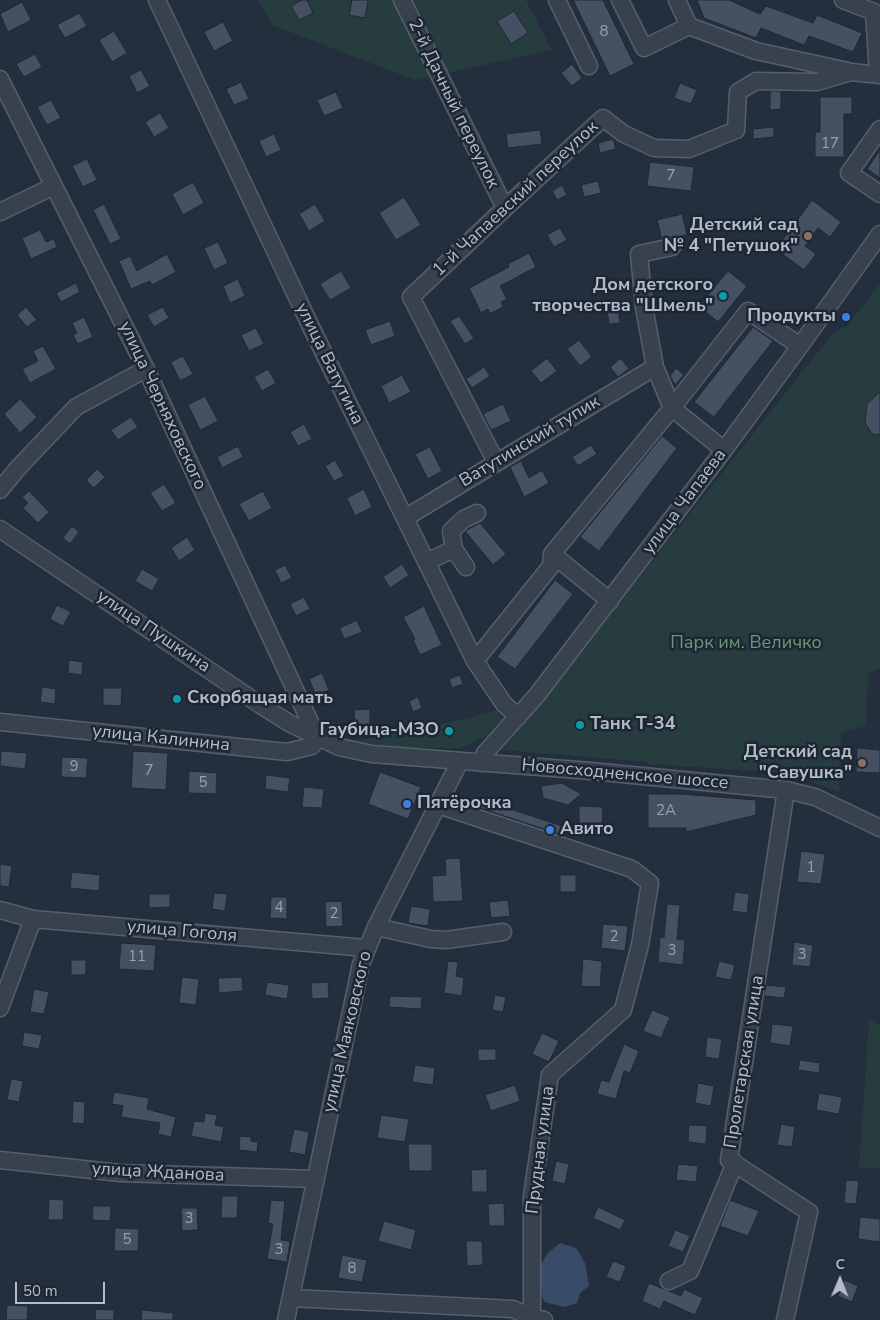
<!DOCTYPE html>
<html>
<head>
<meta charset="utf-8">
<style>
  body { margin:0 }
  #map { position:relative; width:880px; height:1320px; overflow:hidden; background:#242f3e; font-family:"Nunito Sans",sans-serif }
  canvas { display:block }
  .north { position:absolute; left:815px; top:1255px; width:50px; height:50px; -webkit-text-stroke:4px #1d2633; paint-order:stroke; rotate:1deg; font-size:14px; font-weight:700; line-height:20px; text-align:center; color:#b4bcc9 }
  .north::after { content:''; display:block; margin:auto; width:18px; height:22px; background:#b4bcc9; clip-path:polygon(50% 0,100% 100%,50% 72%,0 100%) }
  .scale { position:absolute; left:15px; top:1282px; width:90px; height:22px; box-sizing:border-box; border:2px solid #b4bcc9; border-top:0; padding-left:6px; font-size:15px; line-height:18px; white-space:nowrap; color:#b4bcc9; -webkit-text-stroke:4px #1d2633; paint-order:stroke }
</style>
</head>
<body>
<div id="map">
<canvas width="880" height="1320"></canvas>
<div class="north">С</div>
<div class="scale">50 m</div>
</div>
<script>
const g = document.querySelector('canvas').getContext('2d');
g.lineJoin = 'round';
function fill(path, color) {
  g.fillStyle = color;
  g.fill(path, 'evenodd');
}
function poly(rows) {
  const path = new Path2D();
  for (const r of rows) {
    path.moveTo(r[0], r[1]);
    for (let i = 2; i < r.length; i += 2) path.lineTo(r[i], r[i + 1]);
  }
  return path;
}
function stroke(path, color, width, dash) {
  g.strokeStyle = color;
  g.lineWidth = width;
  g.lineCap = dash ? 'butt' : 'round';
  g.setLineDash(dash || []);
  g.stroke(path);
}
function drawText(font, color, halo, rows, align = 'center') {
  g.font = font + ' "Nunito Sans",sans-serif';
  g.lineWidth = 5;
  g.setLineDash([]);
  g.textBaseline = 'middle';
  g.strokeStyle = halo;
  g.fillStyle = color;
  for (const [text, x, y, turn = 0] of rows) {
    g.save();
    g.translate(x, y);
    g.rotate((+turn || 0) * Math.PI / 180);
    g.textAlign = isNaN(turn) ? turn : align;
    if (halo) g.strokeText(text, 0, 0);
    g.fillText(text, 0, 0);
    g.restore();
  }
}
const green = poly([
  [258,0,526,0,552,50,415,80,272,25],
  [880,284,880,668,868,674,866,726,841,732,839,792,788,773,648,764,647,762,502,750,833,333,846,327],
  [497,710,502,720,484,737,461,748,402,748,353,741,461,720],
  [869,1020,880,1025,880,1169,859,1167]
]);
const water = poly([
  [560,1243,576,1248,585,1263,589,1286,580,1293,577,1303,564,1307,545,1302,542,1296,538,1277,541,1264,548,1253]
]);
const building = poly([
  [302,0,307,0,313,13,299,20,291,6,302,0],
  [352,0,368,0,365,18,349,15,352,0],
  [573,0,603,0,634,64,610,76,573,0],
  [697,0,729,0,760,14,766,6,813,23,817,15,862,33,853,52,809,36,804,45,761,28,756,38,704,18,697,0],
  [22,2,31,20,8,32,0,14,22,2],
  [514,11,528,33,511,44,497,21,514,11],
  [79,13,87,26,65,38,57,25,79,13],
  [223,22,233,41,214,51,204,32,223,22],
  [114,31,127,53,112,62,99,40,114,31],
  [35,54,42,67,24,77,16,64,35,54],
  [572,64,582,78,572,86,561,73,572,64],
  [141,70,150,86,137,93,129,76,141,70],
  [241,82,249,99,234,105,226,89,241,82],
  [680,83,697,90,691,104,674,98,680,83],
  [770,91,781,91,781,109,770,110,770,91],
  [336,92,343,108,324,116,317,100,336,92],
  [820,97,852,97,852,114,844,114,844,157,815,157,815,132,820,132,820,97],
  [51,100,61,118,47,125,37,107,51,100],
  [160,113,169,128,154,137,145,122,160,113],
  [774,127,774,137,753,139,753,129,774,127],
  [540,130,542,144,508,148,506,134,540,130],
  [274,134,281,150,266,157,259,141,274,134],
  [613,139,616,149,600,153,598,143,613,139],
  [880,150,880,178,867,169,880,150],
  [87,159,97,180,83,187,72,166,87,159],
  [650,162,694,167,691,191,647,186,650,162],
  [598,181,601,193,584,197,581,185,598,181],
  [193,182,204,203,183,215,172,194,193,182],
  [562,185,567,195,557,200,552,191,562,185],
  [404,197,421,225,396,240,379,213,404,197],
  [812,200,841,222,830,237,818,228,805,246,816,254,804,270,776,249,812,200],
  [104,204,121,239,110,244,93,210,104,204],
  [315,204,325,221,309,231,299,214,315,204],
  [682,214,687,235,662,239,657,220,682,214],
  [560,228,567,240,554,247,547,235,560,228],
  [40,230,46,242,54,239,57,247,31,259,22,238,40,230],
  [218,242,228,263,214,270,204,248,218,242],
  [529,253,536,267,500,286,507,299,501,302,503,307,490,314,488,309,481,313,469,288,509,267,508,264,529,253],
  [167,254,176,272,152,285,150,281,131,289,119,261,130,256,137,271,167,254],
  [341,271,351,288,330,300,320,284,341,271],
  [728,271,747,286,718,322,699,306,728,271],
  [238,279,245,296,230,303,223,286,238,279],
  [76,283,80,292,61,302,56,293,76,283],
  [617,302,620,323,609,324,606,303,617,302],
  [26,307,37,320,27,327,17,315,26,307],
  [163,307,169,318,154,327,147,315,163,307],
  [459,316,474,338,465,344,450,321,459,316],
  [84,317,93,337,78,344,73,335,77,333,72,323,84,317],
  [390,321,395,336,371,345,365,330,390,321],
  [753,327,773,341,714,417,694,402,753,327],
  [256,328,264,344,249,351,241,335,256,328],
  [579,340,592,357,580,366,567,349,579,340],
  [43,346,56,369,30,383,22,369,38,361,33,351,43,346],
  [183,356,193,374,180,381,171,362,183,356],
  [547,358,557,371,541,383,531,371,547,358],
  [621,358,629,369,618,377,610,367,621,358],
  [484,367,490,376,472,388,466,379,484,367],
  [676,368,684,375,675,385,670,376,676,368],
  [268,369,276,383,262,391,254,377,268,369],
  [402,375,411,392,389,403,381,386,402,375],
  [880,392,880,435,872,434,865,423,867,404,880,392],
  [205,396,218,421,200,430,188,405,205,396],
  [20,399,37,417,20,433,4,414,20,399],
  [503,404,511,421,491,430,483,414,503,404],
  [131,417,138,427,118,440,111,430,131,417],
  [304,424,312,439,298,446,290,432,304,424],
  [662,436,677,448,599,551,580,537,662,436],
  [591,445,597,454,578,466,572,457,591,445],
  [238,446,243,457,222,468,217,457,238,446],
  [430,447,442,471,428,479,415,454,430,447],
  [335,460,344,476,334,481,325,466,335,460],
  [521,461,529,478,542,470,549,483,524,497,510,467,521,461],
  [97,469,105,477,94,488,86,480,97,469],
  [164,484,176,503,162,511,150,493,164,484],
  [364,489,372,507,355,516,347,498,364,489],
  [29,491,49,512,38,523,23,508,28,503,22,497,29,491],
  [263,491,272,508,249,521,239,504,263,491],
  [480,523,506,554,493,565,465,531,480,523],
  [72,526,79,532,70,544,63,538,72,526],
  [187,537,195,550,179,561,171,548,187,537],
  [402,564,409,575,390,588,383,577,402,564],
  [285,565,292,578,281,583,275,570,285,565],
  [142,569,159,579,152,591,135,581,142,569],
  [555,580,573,594,515,669,497,657,555,580],
  [304,597,310,609,296,616,290,604,304,597],
  [57,605,71,612,63,626,50,619,57,605],
  [424,606,442,645,420,655,413,640,415,639,403,617,424,606],
  [357,620,362,632,344,639,340,628,357,620],
  [69,660,83,662,82,675,68,673,69,660],
  [322,673,329,690,316,696,309,679,322,673],
  [460,675,463,684,452,688,449,679,460,675],
  [42,687,56,689,55,704,40,702,42,687],
  [103,688,122,688,121,706,103,705,103,688],
  [418,697,422,708,413,712,409,701,418,697],
  [370,709,370,724,355,725,354,710,370,709],
  [857,748,880,750,880,773,856,772,857,748],
  [1,751,27,753,25,769,0,766,1,751],
  [133,751,168,753,166,790,131,788,133,751],
  [62,757,88,758,86,778,61,777,62,757],
  [189,771,217,773,216,794,188,793,189,771],
  [380,772,421,787,408,819,368,804,380,772],
  [266,775,290,778,288,792,265,789,266,775],
  [562,783,581,794,568,805,543,798,541,786,562,783],
  [304,787,324,789,322,808,302,807,304,787],
  [648,794,681,794,756,800,756,815,686,832,686,828,648,828,648,794],
  [483,800,568,828,565,836,480,808,483,800],
  [579,806,603,807,602,824,579,823,579,806],
  [801,851,825,854,821,884,797,882,801,851],
  [460,858,463,901,433,902,432,876,446,875,445,859,460,858],
  [0,864,12,866,9,887,0,886,0,864],
  [72,872,100,875,99,891,70,888,72,872],
  [560,875,576,875,576,892,560,892,560,875],
  [735,892,749,894,747,913,732,911,735,892],
  [214,893,227,894,225,911,212,909,214,893],
  [149,894,170,894,170,907,149,908,149,894],
  [271,897,287,897,287,919,270,918,271,897],
  [508,900,510,916,491,918,489,902,508,900],
  [342,901,343,926,326,927,325,902,342,901],
  [667,904,680,905,677,939,685,940,683,965,658,962,660,937,664,938,667,904],
  [411,906,430,909,428,926,408,923,411,906],
  [603,924,628,926,625,951,601,948,603,924],
  [794,942,813,945,810,967,792,965,794,942],
  [121,943,156,945,154,971,119,969,121,943],
  [583,959,602,961,600,987,581,986,583,959],
  [71,960,86,960,86,975,71,975,71,960],
  [448,961,458,962,456,976,464,978,462,996,444,993,448,961],
  [719,961,735,965,731,980,715,977,719,961],
  [182,977,199,979,196,1005,179,1003,182,977],
  [242,977,243,991,219,993,218,978,242,977],
  [267,982,289,985,287,999,265,995,267,982],
  [328,982,329,998,312,999,311,983,328,982],
  [766,985,786,987,784,998,764,996,766,985],
  [34,989,49,992,44,1014,30,1012,34,989],
  [495,995,506,997,503,1012,492,1010,495,995],
  [390,996,422,997,421,1009,389,1007,390,996],
  [652,1010,670,1017,661,1038,643,1031,652,1010],
  [772,1024,793,1026,790,1046,770,1043,772,1024],
  [24,1032,42,1035,39,1049,22,1046,24,1032],
  [542,1033,559,1041,549,1062,532,1054,542,1033],
  [707,1037,722,1039,719,1059,705,1057,707,1037],
  [624,1044,639,1051,630,1073,624,1071,616,1099,597,1094,601,1080,609,1082,624,1044],
  [478,1049,496,1049,496,1060,478,1061,478,1049],
  [800,1060,820,1063,819,1073,798,1070,800,1060],
  [415,1065,435,1068,433,1085,412,1082,415,1065],
  [11,1079,23,1081,19,1102,7,1100,11,1079],
  [698,1083,714,1086,711,1106,695,1103,698,1083],
  [515,1085,520,1101,491,1111,485,1095,515,1085],
  [114,1092,149,1098,147,1109,176,1117,171,1137,158,1134,160,1123,121,1117,123,1106,112,1104,114,1092],
  [819,1093,842,1097,839,1114,816,1110,819,1093],
  [73,1101,85,1102,84,1124,72,1123,73,1101],
  [205,1113,217,1115,215,1125,224,1127,221,1142,191,1136,194,1121,204,1122,205,1113],
  [381,1115,409,1119,405,1142,377,1138,381,1115],
  [781,1124,795,1127,792,1147,777,1145,781,1124],
  [689,1125,707,1126,706,1144,688,1142,689,1125],
  [294,1129,309,1132,305,1155,289,1152,294,1129],
  [240,1136,251,1137,251,1141,258,1142,257,1152,239,1150,240,1136],
  [408,1144,432,1144,432,1171,409,1171,408,1144],
  [556,1161,569,1164,565,1184,552,1181,556,1161],
  [678,1164,698,1166,696,1182,676,1180,678,1164],
  [487,1169,487,1192,472,1192,471,1170,487,1169],
  [846,1180,859,1181,856,1204,844,1203,846,1180],
  [222,1196,238,1196,237,1218,221,1218,222,1196],
  [49,1199,64,1200,63,1220,48,1220,49,1199],
  [271,1200,285,1201,281,1240,290,1241,287,1262,267,1259,273,1224,268,1223,271,1200],
  [730,1200,759,1211,748,1236,720,1226,730,1200],
  [504,1203,505,1226,489,1226,488,1204,504,1203],
  [93,1206,111,1206,110,1221,92,1220,93,1206],
  [598,1207,625,1220,620,1230,593,1218,598,1207],
  [181,1208,197,1208,198,1230,182,1231,181,1208],
  [860,1217,880,1219,880,1242,858,1239,860,1217],
  [384,1221,416,1230,411,1250,378,1241,384,1221],
  [115,1228,139,1229,138,1251,114,1251,115,1228],
  [675,1230,690,1236,683,1252,668,1246,675,1230],
  [466,1241,482,1241,483,1265,467,1266,466,1241],
  [342,1255,367,1260,362,1282,338,1278,342,1255],
  [613,1261,626,1266,620,1282,606,1277,613,1261],
  [844,1280,858,1286,852,1302,838,1296,844,1280],
  [649,1283,681,1296,684,1289,703,1298,695,1315,664,1301,660,1309,642,1301,649,1283],
  [7,1305,28,1306,27,1320,6,1320,7,1305],
  [96,1309,114,1310,114,1320,95,1320,96,1309],
  [142,1310,173,1313,173,1320,141,1320,142,1310]
]);
const minor = poly([
  [157,0,311,327,475,661,504,704,518,717],
  [402,0,505,208],
  [557,0,589,66],
  [620,0,644,48,689,26],
  [677,0,689,26,756,51,848,71],
  [843,0,874,12,878,75],
  [0,79,146,369,317,737,312,746,287,752,0,722],
  [880,129,849,173,880,194],
  [0,212,54,186],
  [672,247,639,254,644,307,655,367,672,408,724,450],
  [496,462,411,297,505,208,603,118,624,134,654,148,689,149,736,130,738,92,756,81,817,82,851,72,880,75],
  [0,490,18,468,76,407,146,369],
  [405,518,655,367],
  [0,529,262,706,289,723,339,747,372,754,591,771,786,790,815,797,880,828],
  [454,549,466,567],
  [552,554,610,601],
  [426,562,454,549,451,531,464,519,477,513],
  [475,661,551,566,552,554,672,408,748,311,800,346],
  [482,763,485,753,537,695,724,450,800,346,880,234],
  [438,805,632,869,650,883,640,945,623,1010,550,1075,532,1196,532,1320],
  [0,910,33,919,366,948],
  [376,927,431,939,446,940,503,932],
  [0,1008,33,919],
  [0,1160,120,1173,316,1179],
  [669,1281,690,1271,735,1163],
  [291,1298,513,1309,531,1317,544,1320],
  [286,1320,361,964,376,927,460,761],
  [785,1320,809,1212,729,1160,786,790]
]);
const markers = [
  [808,236,5,"#8d6e63"],
  [723,296,5,"#0f9aa8"],
  [846,317,5,"#3f7fe0"],
  [177,699,5,"#0f9aa8"],
  [580,725,5,"#0f9aa8"],
  [449,731,5,"#0f9aa8"],
  [862,763,5,"#8d6e63"],
  [407,804,5,"#3f7fe0"],
  [550,830,5,"#3f7fe0"]
];
const numberNames = [
  ["8",604,32],
  ["17",830,144],
  ["7",671,176],
  ["9",74,767],
  ["7",149,771],
  ["5",203,783],
  ["2А",666,811],
  ["1",811,868],
  ["4",279,908],
  ["2",334,914],
  ["2",614,937],
  ["3",672,951],
  ["3",802,955],
  ["11",137,957],
  ["3",189,1219],
  ["5",127,1240],
  ["3",279,1250],
  ["8",352,1269]
];
const streetNames = [
  ["2-й Дачный переулок",453,104,64],
  ["1-й Чапаевский переулок",516,199,-43],
  ["улица Ватутина",329,364,64],
  ["улица Черняховского",162,406,65],
  ["Ватутинский тупик",530,442,-31],
  ["улица Чапаева",685,502,-53],
  ["улица Пушкина",153,632,34],
  ["улица Калинина",161,739,6],
  ["Новосходненское шоссе",625,775,5],
  ["улица Гоголя",182,932,5],
  ["улица Маяковского",348,1032,-77],
  ["Пролетарская улица",745,1062,-81],
  ["Прудная улица",541,1150,-83],
  ["улица Жданова",158,1173,3]
];
const poiNames = [
  ["Детский сад",798,226],
  ["№ 4 \"Петушок\"",798,247],
  ["Дом детского",713,286],
  ["творчества \"Шмель\"",713,307],
  ["Продукты",836,317],
  ["Скорбящая мать",187,699,"left"],
  ["Танк Т-34",590,725,"left"],
  ["Гаубица-МЗО",439,731],
  ["Детский сад",852,753],
  ["\"Савушка\"",852,774],
  ["Пятёрочка",417,804,"left"],
  ["Авито",560,830,"left"]
];
const parkNames = [
  ["Парк им. Величко",746,644]
];
fill(green, '#263c3f');
fill(water, '#394c67');
fill(building, '#455162');
stroke(building, '#1f2835', 1);
stroke(minor, '#565f6c', 19);
stroke(minor, '#38414e', 16);
for (const [x, y, r, color] of markers) {
  const dot = new Path2D();
  dot.arc(x, y, r, 0, 2 * Math.PI);
  g.fillStyle = color;
  g.fill(dot);
  stroke(dot, '#1d2633', 2);
}
drawText('15px', '#98a1af', null, numberNames);
drawText('18px', '#b4bcc9', '#1d2633', streetNames);
drawText('bold 18px', '#b4bcc9', '#1d2633', poiNames, 'right');
drawText('18px', '#6b9a76', '#1d2633', parkNames);
</script>
</body>
</html>
